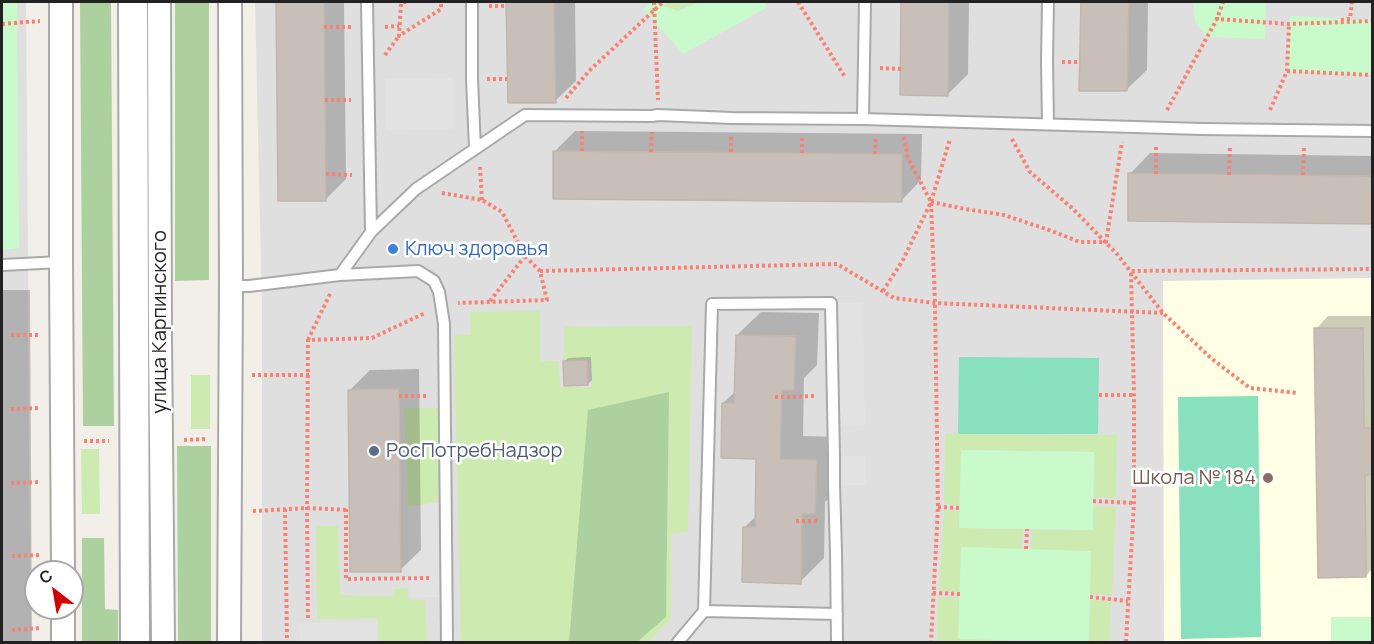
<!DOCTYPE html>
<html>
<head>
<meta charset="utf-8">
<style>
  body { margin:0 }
  #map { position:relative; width:1374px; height:644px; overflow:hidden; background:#f2efe9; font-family:Manrope,sans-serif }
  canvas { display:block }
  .frame { position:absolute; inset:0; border:3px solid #222; pointer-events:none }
  .north { position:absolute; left:24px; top:560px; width:60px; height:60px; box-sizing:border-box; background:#fff; border:2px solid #a7a7a7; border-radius:50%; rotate:329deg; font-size:16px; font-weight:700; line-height:24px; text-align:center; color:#222 }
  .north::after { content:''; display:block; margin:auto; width:21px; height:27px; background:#d40000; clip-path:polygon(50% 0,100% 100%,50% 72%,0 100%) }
</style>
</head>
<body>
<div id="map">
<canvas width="1374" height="644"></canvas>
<div class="frame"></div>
<div class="north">С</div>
</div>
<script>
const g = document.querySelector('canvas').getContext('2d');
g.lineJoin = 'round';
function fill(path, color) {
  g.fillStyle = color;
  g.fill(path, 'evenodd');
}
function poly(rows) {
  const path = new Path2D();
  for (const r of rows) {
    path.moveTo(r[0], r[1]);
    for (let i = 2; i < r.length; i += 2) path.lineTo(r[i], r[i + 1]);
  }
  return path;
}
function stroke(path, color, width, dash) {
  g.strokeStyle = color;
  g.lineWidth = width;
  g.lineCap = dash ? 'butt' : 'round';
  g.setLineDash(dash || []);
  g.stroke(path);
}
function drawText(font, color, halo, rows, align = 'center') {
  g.font = font + ' Manrope,sans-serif';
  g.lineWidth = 5;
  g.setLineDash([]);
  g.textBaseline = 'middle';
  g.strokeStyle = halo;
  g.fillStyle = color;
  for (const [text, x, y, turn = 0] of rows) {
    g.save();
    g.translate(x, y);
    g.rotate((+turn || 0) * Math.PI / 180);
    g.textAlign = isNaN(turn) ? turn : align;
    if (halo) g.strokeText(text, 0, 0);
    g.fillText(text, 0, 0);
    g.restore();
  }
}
const residential = poly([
  [2,2,26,2,31,642,2,642],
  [255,2,1372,2,1372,642,262,642,262,308]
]);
const education = poly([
  [1372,278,1372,642,1164,642,1163,281]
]);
const grass = poly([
  [668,2,700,2,678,11,662,6],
  [540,311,540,361,559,361,560,387,592,387,591,359,564,360,564,327,692,326,688,532,671,534,671,619,648,642,461,642,454,335,470,335,470,312],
  [191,375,210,375,210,429,191,429],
  [404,408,439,408,440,502,408,506],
  [945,434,1117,435,1116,498,1093,497,1094,452,961,450,960,505,944,504],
  [81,449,99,449,100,514,82,514],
  [1093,506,1116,507,1112,596,1090,594,1091,551,1031,550,1032,530,1092,530],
  [944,510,960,511,960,528,1023,529,1021,549,961,548,960,592,939,591],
  [316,526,338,526,340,595,393,596,393,589,408,588,408,599,425,600,427,642,378,642,378,618,317,619],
  [938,597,959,597,959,639,1016,641,1016,642,937,642],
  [1090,600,1111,602,1109,642,1028,642,1028,641,1088,642]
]);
const forest = poly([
  [80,2,111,2,114,426,83,426],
  [175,2,209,2,209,280,175,281],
  [669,392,666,617,637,642,569,642,588,410],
  [177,446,211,446,211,642,178,642],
  [82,538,104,538,105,609,118,610,118,642,82,642]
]);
const park = poly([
  [2,2,17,2,19,248,2,250],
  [652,2,668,2,663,6,678,11,700,2,764,2,768,7,683,54,643,9],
  [1193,2,1266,2,1265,39,1207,37,1195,22],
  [1290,16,1372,20,1372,75,1287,71],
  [961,450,1094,452,1093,530,959,528],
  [961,547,1091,551,1089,642,958,639],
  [1331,617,1372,617,1372,642,1331,642]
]);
const pitch = poly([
  [959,357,1099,358,1098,434,958,434],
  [1258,396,1261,637,1181,639,1178,397]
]);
const parking = poly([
  [453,78,453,129,386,130,386,79],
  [831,303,863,303,865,426,834,427],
  [834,456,866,456,866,485,834,485],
  [445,502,446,597,409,597,408,506],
  [711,617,829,620,832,622,834,642,687,642,703,622],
  [377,621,377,642,300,642,299,623]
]);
const shadow = poly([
  [278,2,344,2,346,179,326,199,279,200],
  [508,2,575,2,576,81,555,101,509,102],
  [903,2,969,2,968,74,948,94,902,94],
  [1082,2,1148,2,1147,70,1126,90,1081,89],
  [575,131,922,134,921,180,901,201,555,151],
  [1150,153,1372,156,1372,223,1129,220,1130,174],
  [2,290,30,290,32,642,2,642],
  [761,312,819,313,817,365,804,378,803,436,840,437,838,489,825,502,824,558,800,582,744,528,757,515,758,457,723,403,736,391,737,335],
  [1328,316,1372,316,1372,569,1366,576,1316,329],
  [591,357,592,380,588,384,564,362,568,358],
  [419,369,421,550,400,570,350,390,370,370]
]);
const building = poly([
  [276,2,324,2,326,201,278,201,276,2],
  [506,2,554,2,556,103,508,103,506,2],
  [901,2,949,2,948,96,900,95,901,2],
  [1081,2,1129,2,1127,91,1079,91,1081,2],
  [553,151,902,154,902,202,553,199,553,151],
  [1128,173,1372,176,1372,224,1128,221,1128,173],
  [1314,328,1363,328,1364,428,1372,428,1372,474,1365,475,1366,577,1318,578,1314,328],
  [736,335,796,336,794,390,782,390,780,459,817,460,815,514,802,514,801,584,742,582,743,527,755,527,756,459,721,458,722,403,734,403,736,335],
  [587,360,588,385,564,386,563,361,587,360],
  [365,389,399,389,401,572,350,572,348,390,365,389]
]);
const path = poly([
  [406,2,401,3,399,36,441,9,441,2],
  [654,2,658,100],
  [798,2,845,77],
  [489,6,506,6],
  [1217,17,1217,19,1289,24,1372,21],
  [1341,20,1350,19,1352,2],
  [2,24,40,21],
  [324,27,351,27],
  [385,27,399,26],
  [385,55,399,36],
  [1062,62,1080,62],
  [880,68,901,69],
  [1287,71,1372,75],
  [487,79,507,79],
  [566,98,590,70,663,2],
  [325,100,351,100],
  [1167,110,1217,19,1223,2],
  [1270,110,1287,71,1289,24],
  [904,137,908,158,931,202,935,303,938,507,931,642],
  [1012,139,1030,172,1072,208,1117,254,1163,313,1212,359,1250,388,1298,393],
  [582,151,582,131],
  [651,152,652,132],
  [731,152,731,135],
  [802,153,802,136],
  [875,154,876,136],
  [480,167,482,200],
  [326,174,352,175],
  [1156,174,1156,144],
  [1229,175,1230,145],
  [1303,175,1304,146],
  [442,193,482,200,502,212,525,256,540,271,547,300,458,303],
  [931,202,965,209,1004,215,1049,230,1080,242,1106,242,1122,142],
  [540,271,837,264,894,298,935,303,1163,313],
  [883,291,903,260,931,202,950,139],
  [490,301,525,256],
  [11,335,40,335],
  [308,340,330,294],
  [252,375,309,375],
  [1099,395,1134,395],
  [399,396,428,396],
  [775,397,816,396],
  [11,409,40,408],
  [184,440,206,439],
  [84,441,109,441],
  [11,483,41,482],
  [1093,501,1134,503],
  [938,507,960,508],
  [285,509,287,642],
  [346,509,346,579,429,578],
  [253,511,307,508,349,510],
  [796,521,819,521],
  [1026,549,1027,529],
  [12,556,41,555],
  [933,593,960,594],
  [1090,597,1128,601],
  [308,618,307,508,308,340,372,338,425,313],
  [12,630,41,628],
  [1023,641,1023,642],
  [1126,642,1134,503,1134,395,1131,271,1372,269],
  [1297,642,1297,641]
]);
const service = poly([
  [472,2,472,79,475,149],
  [1048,2,1047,61,1048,124],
  [863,119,865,2],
  [371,232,416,189,525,115,652,116,658,115,732,118,863,119,1202,129,1372,131],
  [2,265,61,262],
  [340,275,418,271,434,281,439,292,444,324,447,642],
  [231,286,249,286,340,275,371,232,367,2],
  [837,614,704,611,712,304,831,303,834,456,834,485,836,552,837,642],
  [678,642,704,611]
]);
const minor = poly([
  [61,2,61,262,63,572],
  [159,2,160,338,163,642],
  [63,608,63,642],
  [229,642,231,286,230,2]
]);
const tertiary = poly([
  [133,2,135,642]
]);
const markers = [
  [393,249,6,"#3f7fe0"],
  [374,451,6,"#5c6f8a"],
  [1268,478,6,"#8d6e63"]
];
const shopNames = [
  ["Ключ здоровья",405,249]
];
const streetNames = [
  ["улица Карпинского",160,322,-90]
];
const serviceNames = [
  ["РосПотребНадзор",386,451]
];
const educationNames = [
  ["Школа № 184",1256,478]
];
fill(residential, '#e0dfdf');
fill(education, '#ffffe5');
fill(grass, '#cdebb0');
fill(forest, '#add19e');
fill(park, '#c8facc');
fill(pitch, '#88e0be');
fill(parking, '#e2e2e2');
fill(shadow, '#0003');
fill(building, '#c7bfb8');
stroke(building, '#c4b6ab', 1.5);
stroke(service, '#a9a9a9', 14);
stroke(minor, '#a9a9a9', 26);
stroke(tertiary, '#a9a9a9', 32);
stroke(path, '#fa8072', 4, [3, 3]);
stroke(service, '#fff', 10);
stroke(minor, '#fff', 22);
stroke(tertiary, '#fff', 28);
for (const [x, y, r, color] of markers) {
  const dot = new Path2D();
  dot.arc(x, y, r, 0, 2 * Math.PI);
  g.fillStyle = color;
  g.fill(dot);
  stroke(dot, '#fff', 2);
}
drawText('20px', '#366cbe', '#fff', shopNames, 'left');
drawText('20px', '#222', '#fff', streetNames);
drawText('20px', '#4e5e75', '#fff', serviceNames, 'left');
drawText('20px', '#785e54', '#fff', educationNames, 'right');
</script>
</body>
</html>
